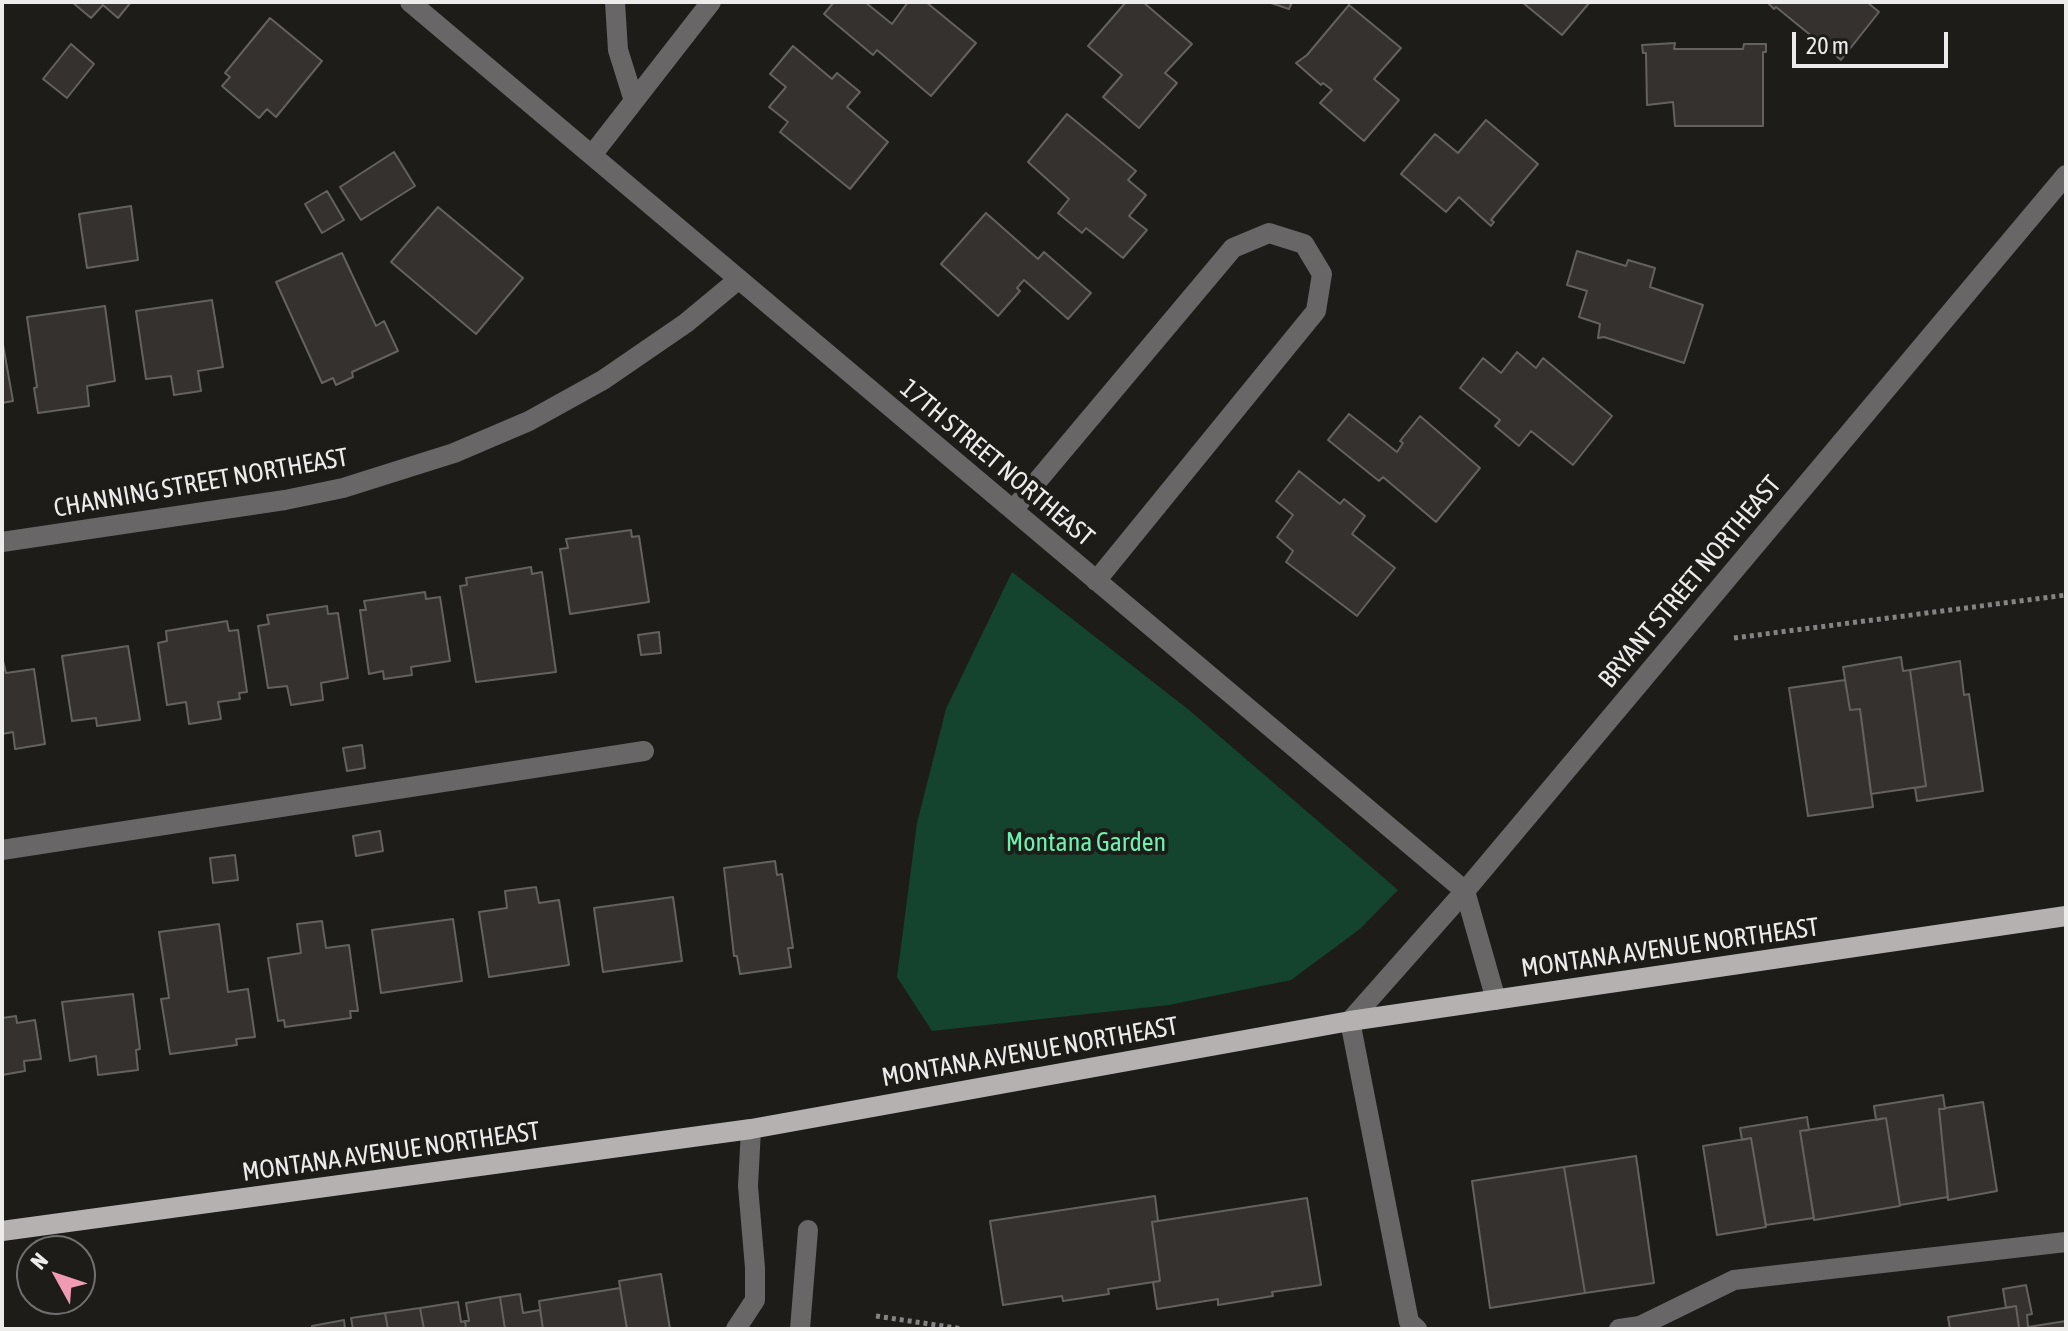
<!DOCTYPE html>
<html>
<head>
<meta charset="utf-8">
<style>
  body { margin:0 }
  #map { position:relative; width:2068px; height:1331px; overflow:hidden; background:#1d1c19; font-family:"Asap Condensed",sans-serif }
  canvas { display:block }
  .frame { position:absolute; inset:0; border:4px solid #edecea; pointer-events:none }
  .north { position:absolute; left:16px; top:1235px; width:80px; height:80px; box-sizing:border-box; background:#1d1c19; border:2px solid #706f6d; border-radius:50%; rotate:310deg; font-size:22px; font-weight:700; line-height:32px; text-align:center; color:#edecea }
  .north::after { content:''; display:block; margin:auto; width:28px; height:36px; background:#f19ab3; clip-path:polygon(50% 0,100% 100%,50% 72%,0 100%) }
  .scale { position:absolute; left:1792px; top:32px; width:156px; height:36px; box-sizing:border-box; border:4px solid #edecea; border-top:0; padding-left:10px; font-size:24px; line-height:28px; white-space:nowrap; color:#edecea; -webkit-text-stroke:6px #1d1c19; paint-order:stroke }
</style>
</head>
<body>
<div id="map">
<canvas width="2068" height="1331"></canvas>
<div class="frame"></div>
<div class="north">N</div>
<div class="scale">20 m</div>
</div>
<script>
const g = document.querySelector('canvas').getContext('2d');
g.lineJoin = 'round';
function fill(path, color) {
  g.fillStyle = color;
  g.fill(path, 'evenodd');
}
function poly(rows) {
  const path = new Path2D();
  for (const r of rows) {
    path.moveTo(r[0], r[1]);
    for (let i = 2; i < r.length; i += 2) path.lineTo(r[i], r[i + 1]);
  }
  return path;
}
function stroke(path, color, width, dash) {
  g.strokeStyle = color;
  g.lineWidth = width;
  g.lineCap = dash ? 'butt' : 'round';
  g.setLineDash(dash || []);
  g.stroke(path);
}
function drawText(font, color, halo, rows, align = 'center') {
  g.font = font + ' "Asap Condensed",sans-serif';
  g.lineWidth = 8;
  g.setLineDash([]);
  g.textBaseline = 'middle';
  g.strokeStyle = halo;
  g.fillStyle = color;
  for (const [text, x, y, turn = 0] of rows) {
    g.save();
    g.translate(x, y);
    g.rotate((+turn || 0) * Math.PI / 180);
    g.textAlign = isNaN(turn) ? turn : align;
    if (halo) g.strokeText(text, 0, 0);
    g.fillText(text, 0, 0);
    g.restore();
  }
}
const green = poly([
  [1012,572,1189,710,1398,890,1360,929,1291,980,1169,1005,932,1031,897,977,917,823,946,709]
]);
const building = poly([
  [72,2,131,2,118,18,103,5,91,18,72,2],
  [834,2,865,2,892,24,908,2,926,2,976,43,931,96,877,50,873,55,824,14,834,2],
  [1126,2,1143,2,1192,44,1165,73,1177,83,1139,128,1103,97,1122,75,1088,46,1126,2],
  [1268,2,1292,2,1289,9,1268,2],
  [1522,2,1590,2,1562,35,1522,2],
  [1771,2,1867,2,1879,12,1841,60,1776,7,1774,9,1769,4,1771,2],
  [1349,5,1401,48,1374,79,1399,100,1364,141,1320,103,1332,90,1323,83,1321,85,1296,63,1307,55,1349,5],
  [270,18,322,61,276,117,267,109,259,118,222,86,230,77,225,73,270,18],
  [1675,43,1674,49,1743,49,1744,44,1766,44,1766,52,1763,52,1763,126,1675,126,1673,102,1647,105,1646,53,1643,53,1642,45,1675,43],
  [71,44,94,64,67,98,43,79,71,44],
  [793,46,832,79,837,73,860,92,847,107,888,142,850,189,780,132,788,122,769,107,786,87,770,74,793,46],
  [1067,114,1136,171,1128,180,1146,195,1129,216,1147,230,1123,258,1086,228,1082,233,1058,213,1069,199,1028,162,1067,114],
  [1486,120,1538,164,1491,220,1494,222,1491,226,1459,197,1446,212,1401,174,1435,134,1458,153,1486,120],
  [394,152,415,186,361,220,340,187,394,152],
  [327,191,344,220,322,233,305,204,327,191],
  [131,206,138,260,87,268,79,214,131,206],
  [438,207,523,278,476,334,391,262,438,207],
  [986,213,1038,259,1044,252,1091,293,1068,319,1024,280,1017,288,1020,291,998,316,941,264,986,213],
  [1577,251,1626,266,1628,260,1655,268,1650,287,1703,305,1684,363,1604,337,1598,338,1600,324,1579,317,1587,291,1567,285,1577,251],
  [342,253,376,326,384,321,398,351,352,372,353,377,336,385,333,378,322,383,276,282,342,253],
  [212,300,223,367,198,371,201,391,174,395,171,376,146,379,136,311,212,300],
  [105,306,115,381,87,386,89,406,38,413,34,388,37,387,27,317,105,306],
  [2,339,13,401,2,403,2,339],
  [1517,352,1536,368,1543,358,1612,416,1573,465,1531,431,1519,446,1495,426,1500,420,1460,388,1483,358,1501,373,1517,352],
  [1349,414,1397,452,1403,443,1400,441,1420,416,1480,468,1436,522,1383,477,1379,481,1328,440,1349,414],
  [1299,471,1340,504,1344,499,1365,516,1352,534,1395,568,1357,616,1286,562,1293,551,1277,537,1293,515,1276,501,1299,471],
  [631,530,632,537,639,536,649,602,570,614,560,549,568,548,566,539,631,530],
  [531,567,532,574,542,572,556,672,476,682,460,586,467,585,466,578,531,567],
  [425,592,426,599,440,597,450,661,411,667,412,675,384,679,383,671,369,674,360,610,366,610,364,601,425,592],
  [327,606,328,614,338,613,348,678,321,683,323,700,291,705,287,686,268,688,258,626,269,624,267,615,327,606],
  [227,621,229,631,238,630,247,692,239,693,240,699,218,702,221,719,189,724,186,702,167,705,158,643,167,641,166,631,227,621],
  [659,632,661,653,641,655,638,635,659,632],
  [128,646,140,720,97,726,96,718,72,721,62,656,128,646],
  [2,657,6,673,34,669,45,744,15,749,13,732,2,734,2,657],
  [1901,657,1903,671,1910,670,1926,786,1871,794,1860,709,1850,710,1843,667,1901,657],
  [1960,661,1964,695,1969,694,1983,791,1917,801,1915,788,1926,786,1910,670,1960,661],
  [1845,680,1850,710,1860,709,1873,807,1808,816,1789,688,1845,680],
  [362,745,365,768,347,771,343,748,362,745],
  [380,831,383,851,356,856,353,836,380,831],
  [235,855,238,880,213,883,210,858,235,855],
  [775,861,777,875,782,874,793,948,788,948,791,967,740,974,737,956,734,956,724,868,775,861],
  [536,887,539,903,559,900,569,965,489,977,479,912,507,908,505,891,536,887],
  [673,897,682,961,603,972,594,908,673,897],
  [453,919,462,981,381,993,372,930,453,919],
  [322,921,326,948,349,945,358,1011,350,1011,351,1018,285,1027,284,1020,278,1021,268,958,301,953,297,924,322,921],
  [219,924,228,992,248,989,255,1037,236,1039,237,1045,170,1054,161,999,169,998,159,932,219,924],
  [133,994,140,1049,136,1050,138,1070,98,1075,96,1056,70,1061,62,1002,133,994],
  [16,1016,17,1023,35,1020,41,1059,24,1061,25,1071,2,1075,2,1018,16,1016],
  [1943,1095,1945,1109,1939,1109,1948,1197,1900,1205,1886,1118,1876,1120,1874,1106,1943,1095],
  [1983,1102,1997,1191,1948,1200,1939,1109,1983,1102],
  [1807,1117,1809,1130,1800,1131,1814,1218,1766,1225,1751,1138,1742,1140,1740,1128,1807,1117],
  [1886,1118,1900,1206,1814,1220,1800,1131,1886,1118],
  [1751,1138,1766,1227,1717,1235,1703,1146,1751,1138],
  [1636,1156,1654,1283,1585,1293,1564,1167,1636,1156],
  [1564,1167,1585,1293,1490,1308,1472,1181,1564,1167],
  [1155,1196,1158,1221,1152,1222,1160,1281,1108,1289,1109,1294,1063,1301,1062,1296,1003,1305,990,1221,1155,1196],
  [1307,1198,1321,1285,1272,1292,1273,1296,1218,1305,1218,1299,1157,1309,1153,1282,1160,1281,1152,1222,1307,1198],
  [661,1274,670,1329,627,1329,619,1281,661,1274],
  [2026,1285,2032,1314,2027,1315,2028,1327,2066,1321,2066,1329,2013,1329,2019,1328,2016,1306,2006,1308,2003,1289,2026,1285],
  [620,1288,627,1329,543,1329,539,1301,620,1288],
  [520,1294,523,1313,540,1310,543,1329,505,1329,500,1297,520,1294],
  [500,1297,505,1329,466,1329,465,1321,469,1321,466,1303,500,1297],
  [458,1302,461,1322,465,1321,466,1329,424,1329,420,1308,458,1302],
  [2016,1306,2019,1328,1950,1329,1948,1317,2016,1306],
  [420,1308,424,1329,388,1329,385,1313,420,1308],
  [385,1313,388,1329,353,1329,351,1318,385,1313],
  [344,1320,345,1329,312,1329,312,1326,344,1320]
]);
const path = poly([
  [1734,638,2066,595],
  [876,1316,963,1329]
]);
const minor = poly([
  [410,2,1465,891,1496,1000],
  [615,2,618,50,634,101],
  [592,155,711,2],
  [1013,510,1233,248,1269,233,1304,244,1322,274,1316,311,1096,581],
  [2,542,285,500,343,488,454,453,529,421,603,380,686,323,739,279],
  [2,850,644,751],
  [736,1329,755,1300,755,1268,748,1186,751,1129],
  [800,1329,808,1230],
  [1417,1329,1409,1322,1350,1021,1465,891,2066,175],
  [1619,1329,1640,1326,1734,1280,2066,1242]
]);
const major = poly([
  [2,1231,751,1129,1350,1021,2066,916]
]);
const streetNames = [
  ["17TH STREET NORTHEAST",997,463,40],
  ["CHANNING STREET NORTHEAST",201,483,-10],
  ["BRYANT STREET NORTHEAST",1690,582,-50],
  ["MONTANA AVENUE NORTHEAST",1670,948,-8],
  ["MONTANA AVENUE NORTHEAST",1030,1052,-10],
  ["MONTANA AVENUE NORTHEAST",391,1152,-8]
];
const parkNames = [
  ["Montana Garden",1086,843]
];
fill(green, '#14442d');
fill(building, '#34312f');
stroke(building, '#64615e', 2);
stroke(path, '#858482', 5, [4, 4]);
stroke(minor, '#686666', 20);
stroke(major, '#b6b1b1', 20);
drawText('26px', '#edecea', '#1d1c19', streetNames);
drawText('26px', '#68f4af', '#1d1c19', parkNames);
</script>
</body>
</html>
